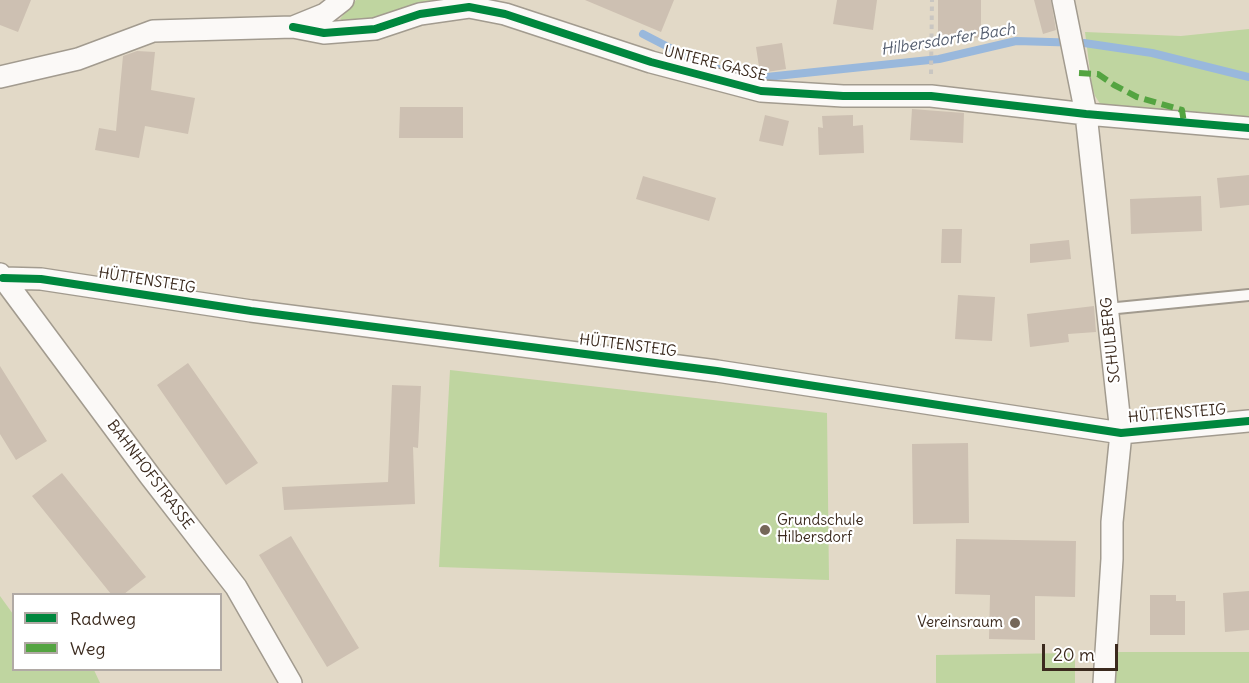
<!DOCTYPE html>
<html>
<head>
<meta charset="utf-8">
<style>
  body { margin:0 }
  #map { position:relative; width:1249px; height:683px; overflow:hidden; background:#e2d9c7; font-family:Delius,sans-serif }
  canvas { display:block }
  .legend { position:absolute; left:12px; top:593px; width:210px; height:78px; box-sizing:border-box; background:#fff; border:2px solid #b1aaa5; margin:0; padding:8px 10px; list-style:none; font-size:18px; color:#3b2a1e }
  .legend li { display:flex; align-items:center; gap:12px; height:30px }
  .legend b { width:30px; border:2px solid #b1aaa5 }
  .scale { position:absolute; left:1042px; top:644px; width:76px; height:27px; box-sizing:border-box; border:3px solid #3b2a1e; border-top:0; padding-left:8px; font-size:18px; line-height:21px; white-space:nowrap; color:#3b2a1e; -webkit-text-stroke:4px #fff; paint-order:stroke }
</style>
</head>
<body>
<div id="map">
<canvas width="1249" height="683"></canvas>
<ul class="legend">
<li><b style="height:8px;background:#00873e"></b>Radweg</li>
<li><b style="height:8px;background:#54a441"></b>Weg</li>
</ul>
<div class="scale">20 m</div>
</div>
<script>
const g = document.querySelector('canvas').getContext('2d');
g.lineJoin = 'round';
function fill(path, color) {
  g.fillStyle = color;
  g.fill(path, 'evenodd');
}
function poly(rows) {
  const path = new Path2D();
  for (const r of rows) {
    path.moveTo(r[0], r[1]);
    for (let i = 2; i < r.length; i += 2) path.lineTo(r[i], r[i + 1]);
  }
  return path;
}
function stroke(path, color, width, dash) {
  g.strokeStyle = color;
  g.lineWidth = width;
  g.lineCap = dash ? 'butt' : 'round';
  g.setLineDash(dash || []);
  g.stroke(path);
}
function drawText(font, color, halo, rows, align = 'center') {
  g.font = font + ' Delius,sans-serif';
  g.lineWidth = 4.5;
  g.setLineDash([]);
  g.textBaseline = 'middle';
  g.strokeStyle = halo;
  g.fillStyle = color;
  for (const [text, x, y, turn = 0] of rows) {
    g.save();
    g.translate(x, y);
    g.rotate((+turn || 0) * Math.PI / 180);
    g.textAlign = isNaN(turn) ? turn : align;
    if (halo) g.strokeText(text, 0, 0);
    g.fillText(text, 0, 0);
    g.restore();
  }
}
const green = poly([
  [356,0,449,0,368,24,347,23,340,19],
  [1249,29,1249,117,1173,114,1113,109,1101,105,1095,96,1092,87,1085,32,1181,36],
  [450,370,827,413,829,580,439,567],
  [0,596,13,614,14,670,94,670,100,683,0,683],
  [1114,652,1249,652,1249,683,1112,683],
  [1075,653,1075,683,936,683,936,655]
]);
const stream = poly([
  [643,34,699,63,735,74],
  [757,78,939,59,1016,41,1084,43,1152,53,1249,77]
]);
const building = poly([
  [0,0,31,0,18,32,0,25],
  [585,0,674,0,661,32],
  [837,0,877,0,873,30,833,24],
  [938,0,981,0,981,38,938,37],
  [1034,0,1051,0,1056,30,1043,34],
  [782,43,786,69,760,73,756,47],
  [137,51,155,52,151,90,195,98,188,134,145,126,139,158,95,150,99,128,116,131,123,56],
  [400,107,463,107,463,138,399,138],
  [912,109,964,113,963,143,910,140],
  [765,115,789,121,783,146,759,141],
  [853,115,853,126,863,125,864,153,819,155,818,127,823,128,822,116],
  [1249,175,1249,205,1220,208,1217,178],
  [643,176,716,198,709,221,636,199],
  [1201,196,1202,231,1131,234,1130,199],
  [942,229,962,229,961,263,941,263],
  [1069,240,1071,259,1030,263,1030,244],
  [958,295,995,297,992,341,955,339],
  [1094,306,1096,332,1068,334,1069,342,1030,347,1027,314],
  [188,363,258,463,226,485,157,385],
  [0,366,47,441,16,460,0,434],
  [392,385,421,386,418,448,413,447,415,504,284,510,282,487,388,482],
  [968,443,969,523,913,524,912,444],
  [62,473,146,577,124,594,111,594,32,496],
  [291,536,359,648,327,667,259,555],
  [956,539,1076,541,1075,597,1035,596,1035,640,989,639,990,595,955,594],
  [1249,591,1249,630,1225,632,1223,593],
  [1150,595,1176,595,1176,601,1185,601,1185,635,1150,635]
]);
const path = poly([
  [931,74,932,0]
]);
const lane = poly([
  [1107,309,1249,295]
]);
const street = poly([
  [1063,0,1086,114,1121,433,1112,522,1112,559,1104,683],
  [293,27,324,33,375,29,420,14,469,7,505,14,651,62,761,91,843,96,931,96,1086,114,1249,128],
  [0,77,78,59,153,31,293,27,325,14,343,0],
  [0,274,150,476,236,587,291,683],
  [3,278,41,279,251,311,717,371,1121,433,1249,421]
]);
const quiet = poly([
  [1079,73,1098,74,1114,85,1137,97,1182,110,1184,123]
]);
const cycleway = poly([
  [293,27,324,33,375,29,420,14,469,7,505,14,651,62,761,91,843,96,931,96,1086,114,1249,128],
  [3,278,41,279,251,311,717,371,1121,433,1249,421]
]);
const markers = [
  [765,530,6,"#756759"],
  [1015,623,6,"#756759"]
];
const streetNames = [
  ["UNTERE GASSE",715,64,14],
  ["HÜTTENSTEIG",147,281,9],
  ["SCHULBERG",1111,340,-96],
  ["HÜTTENSTEIG",628,346,7],
  ["HÜTTENSTEIG",1177,414,-5],
  ["BAHNHOFSTRASSE",150,475,53]
];
const poiNames = [
  ["Grundschule",777,521],
  ["Hilbersdorf",777,538],
  ["Vereinsraum",1003,623,"right"]
];
const waterNames = [
  ["Hilbersdorfer Bach",948,40,-9]
];
fill(green, '#bfd5a0');
stroke(stream, '#99b8dc', 8);
fill(building, '#cdc0b2');
stroke(lane, '#a29b8f', 14);
stroke(street, '#a29b8f', 24);
stroke(path, '#c9c6c1', 4, [4.5, 4.5]);
stroke(lane, '#fbf9f7', 10);
stroke(street, '#fbf9f7', 21);
stroke(quiet, '#54a441', 6, [12, 6]);
stroke(cycleway, '#00873e', 8);
for (const [x, y, r, color] of markers) {
  const dot = new Path2D();
  dot.arc(x, y, r, 0, 2 * Math.PI);
  g.fillStyle = color;
  g.fill(dot);
  stroke(dot, '#fff', 2);
}
drawText('15px', '#3b2a1e', '#fff', streetNames);
drawText('15px', '#3b2a1e', '#fff', poiNames, 'left');
drawText('italic 16px', '#545d6e', '#fff', waterNames);
</script>
</body>
</html>
